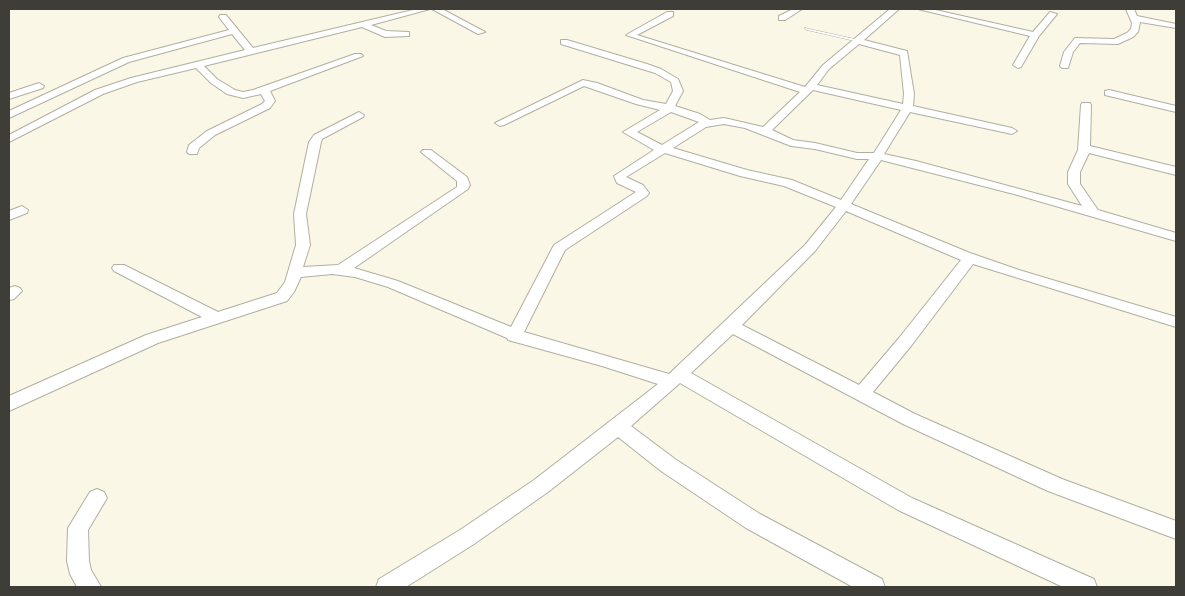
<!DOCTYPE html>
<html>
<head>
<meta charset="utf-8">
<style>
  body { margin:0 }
  #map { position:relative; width:1185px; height:596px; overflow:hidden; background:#faf7e7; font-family:"Noto Serif",serif }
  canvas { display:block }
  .frame { position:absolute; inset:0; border:10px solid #3e3d37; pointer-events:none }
</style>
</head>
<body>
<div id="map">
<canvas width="1185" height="596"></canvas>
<div class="frame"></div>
</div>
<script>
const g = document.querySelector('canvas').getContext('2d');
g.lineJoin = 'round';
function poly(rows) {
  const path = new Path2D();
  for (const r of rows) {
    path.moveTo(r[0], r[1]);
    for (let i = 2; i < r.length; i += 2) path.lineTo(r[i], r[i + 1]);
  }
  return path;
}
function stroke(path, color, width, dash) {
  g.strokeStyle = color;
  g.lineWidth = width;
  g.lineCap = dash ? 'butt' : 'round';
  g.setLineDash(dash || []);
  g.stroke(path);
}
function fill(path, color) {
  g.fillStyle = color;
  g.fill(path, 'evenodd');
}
const service = poly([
  [805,28,859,40,861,41,859,42,807,30,805,29,805,28]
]);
const minor = poly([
  [417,9,430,9,371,25,386,31,409,32,409,36,385,37,362,27,204,66,217,79,235,90,243,92,253,90,355,54,361,54,363,56,270,91,275,101,270,108,215,135,199,148,197,154,189,154,187,152,189,145,207,131,262,104,265,101,261,94,243,98,227,94,211,83,196,68,137,82,103,94,9,142,9,135,95,90,131,78,245,50,232,34,129,62,9,118,9,111,123,58,229,30,219,17,220,15,226,15,253,48,417,9],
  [432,9,442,9,485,32,478,34,432,9],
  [793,9,802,9,785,20,779,20,779,16,793,9],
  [890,9,899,9,864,40,907,51,914,94,913,106,1012,128,1017,131,1012,134,910,112,884,154,916,161,1082,206,1068,184,1068,172,1078,150,1081,105,1082,103,1090,103,1091,105,1090,146,1176,167,1176,175,1089,153,1080,172,1080,184,1098,210,1176,233,1176,241,1014,194,881,160,851,204,970,253,1019,270,1176,317,1176,327,973,264,911,346,873,392,915,414,1062,479,1176,521,1176,539,1048,491,903,424,733,334,691,373,912,498,1094,579,1097,587,1063,587,898,510,680,383,631,426,675,459,760,514,882,579,885,587,853,587,746,528,661,471,618,437,548,492,474,544,406,587,376,587,379,579,460,530,534,480,658,384,602,366,508,340,507,338,388,287,355,277,332,274,301,277,294,292,287,301,158,343,9,411,9,396,146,335,202,317,114,271,112,268,114,265,124,265,218,312,277,293,285,282,296,245,294,214,309,142,314,135,359,112,364,115,363,117,322,139,321,142,306,214,310,245,303,267,338,265,457,187,457,181,421,152,423,150,431,150,467,177,470,185,468,189,354,268,398,281,511,327,554,245,636,192,617,183,614,176,654,150,623,132,660,110,636,104,584,86,504,125,500,126,495,123,583,80,597,83,643,100,666,104,673,91,671,82,655,73,561,44,561,40,567,40,647,64,661,69,678,79,683,91,675,106,700,114,710,120,724,118,763,127,800,92,626,35,667,12,673,12,673,16,637,35,805,87,823,65,890,9],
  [859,44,900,55,904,94,903,104,817,85,829,69,859,44],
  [813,90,901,110,874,153,857,153,815,143,793,140,772,130,813,90],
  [671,112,699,122,662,145,637,132,671,112],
  [724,124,745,128,791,146,815,149,857,159,869,159,841,200,792,180,747,170,673,148,706,127,724,124],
  [665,153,740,176,784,186,836,207,805,245,669,374,524,332,565,250,647,196,649,193,643,185,626,177,665,153],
  [846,211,961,260,899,338,859,385,742,325,815,251,846,211],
  [918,9,931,9,1033,32,1050,12,1057,14,1039,36,1021,67,1018,68,1013,65,1030,36,918,9],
  [1126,9,1134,9,1137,16,1176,24,1176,28,1140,22,1138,32,1133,37,1118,44,1080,43,1073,52,1068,68,1062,68,1060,66,1064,52,1075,38,1114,39,1127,33,1131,29,1132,23,1126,9],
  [39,83,44,86,43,88,9,99,9,93,39,83],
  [1109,90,1176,106,1176,112,1105,95,1105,91,1109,90],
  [22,206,28,210,27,213,9,220,9,211,22,206],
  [15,286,20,288,22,291,14,299,9,300,9,288,15,286],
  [97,489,104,492,107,498,88,530,89,561,91,570,101,587,77,587,70,574,67,561,68,528,90,492,97,489]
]);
stroke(service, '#b1afa0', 1);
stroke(minor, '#b1afa0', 2);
fill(service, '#fff');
fill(minor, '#fff');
</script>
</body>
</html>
